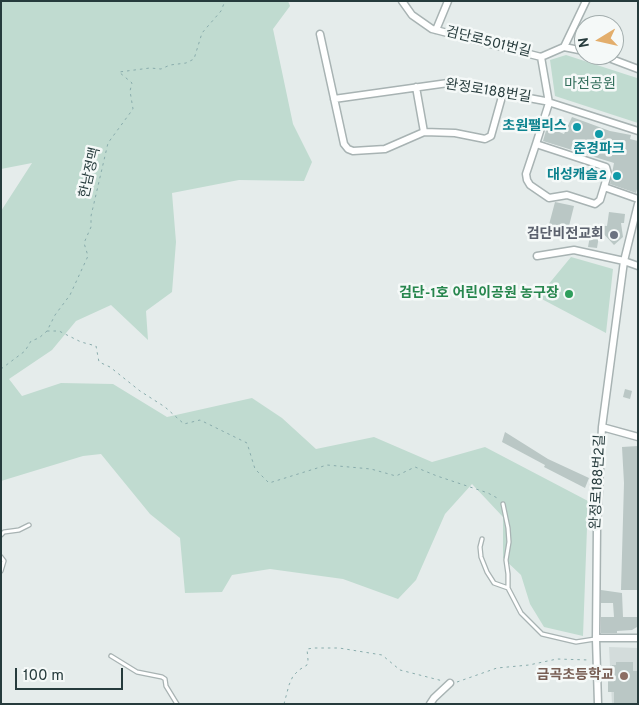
<!DOCTYPE html>
<html>
<head>
<meta charset="utf-8">
<style>
  body { margin:0 }
  #map { position:relative; width:639px; height:705px; overflow:hidden; background:#e5eceb; font-family:Overpass,sans-serif }
  canvas { display:block }
  .frame { position:absolute; inset:0; border:2px solid #263b3c; pointer-events:none }
  .north { position:absolute; left:574px; top:15px; width:50px; height:50px; box-sizing:border-box; background:#f5f9f8; border:1px solid #a2adad; border-radius:50%; rotate:261deg; font-size:14px; font-weight:700; line-height:20px; text-align:center; color:#263b3c }
  .north::after { content:''; display:block; margin:auto; width:18px; height:22px; background:#e3ae6c; clip-path:polygon(50% 0,100% 100%,50% 72%,0 100%) }
  .scale { position:absolute; left:15px; top:668px; width:108px; height:22px; box-sizing:border-box; border:2px solid #263b3c; border-top:0; padding-left:6px; font-size:15px; line-height:18px; white-space:nowrap; color:#263b3c; -webkit-text-stroke:4px #f5f9f8; paint-order:stroke }
</style>
</head>
<body>
<div id="map">
<canvas width="639" height="705"></canvas>
<div class="frame"></div>
<div class="north">N</div>
<div class="scale">100 m</div>
</div>
<script>
const g = document.querySelector('canvas').getContext('2d');
g.lineJoin = 'round';
function fill(path, color) {
  g.fillStyle = color;
  g.fill(path, 'evenodd');
}
function poly(rows) {
  const path = new Path2D();
  for (const r of rows) {
    path.moveTo(r[0], r[1]);
    for (let i = 2; i < r.length; i += 2) path.lineTo(r[i], r[i + 1]);
  }
  return path;
}
function stroke(path, color, width, dash) {
  g.strokeStyle = color;
  g.lineWidth = width;
  g.lineCap = dash ? 'butt' : 'round';
  g.setLineDash(dash || []);
  g.stroke(path);
}
function drawText(font, color, halo, rows, align = 'center') {
  g.font = font + ' Overpass,"Noto Sans KR",sans-serif';
  g.lineWidth = 5;
  g.setLineDash([]);
  g.textBaseline = 'middle';
  g.strokeStyle = halo;
  g.fillStyle = color;
  for (const [text, x, y, turn = 0] of rows) {
    g.save();
    g.translate(x, y);
    g.rotate((+turn || 0) * Math.PI / 180);
    g.textAlign = isNaN(turn) ? turn : align;
    if (halo) g.strokeText(text, 0, 0);
    g.fillText(text, 0, 0);
    g.restore();
  }
}
const built = poly([
  [609,647,638,648,638,704,612,704]
]);
const green = poly([
  [1,1,288,1,290,6,273,29,293,124,312,162,304,181,239,180,172,193,176,242,172,292,146,311,148,340,111,305,76,321,52,350,9,379,22,396,61,383,113,384,167,417,252,398,282,418,316,449,374,437,432,462,485,447,588,501,583,636,544,627,530,604,521,575,503,558,503,517,472,484,445,514,416,580,398,599,343,579,270,569,232,575,222,592,185,593,180,538,150,514,101,454,83,456,1,481,1,211,32,163,1,169],
  [566,55,637,78,638,123,555,96,550,60],
  [571,257,613,269,606,333,538,297]
]);
const building = poly([
  [572,117,610,131,631,135,630,139,638,141,638,185,636,193,610,184,614,163,543,141,547,127,564,134],
  [555,202,574,206,566,238,553,234,552,238,546,236],
  [609,212,625,214,624,223,621,223,623,237,614,245,600,230,597,248,588,247,592,225,607,226],
  [625,389,632,391,630,399,623,397],
  [505,432,548,459,589,478,585,488,544,467,545,465,502,442],
  [638,446,638,590,621,590,624,483,622,447],
  [601,590,622,593,623,617,637,617,637,627,632,630,617,631,617,633,601,633,601,617,614,617,613,603,601,603],
  [616,662,633,662,633,671,637,671,637,704,614,704,614,692,608,692,608,669,612,669,612,665,616,665]
]);
const path = poly([
  [47,331,59,331,81,342,96,346,99,362,110,367,140,391,165,407,184,424,200,420,247,443,255,469,269,483,327,465,371,469,396,476,415,467,437,476,488,493,499,499],
  [1,369,25,351,31,341,39,338,47,331,55,315,70,295,88,256,84,243,91,227,91,216,108,143,133,109,130,91,132,83,119,72,150,68,161,69,170,65,186,63,194,59,202,33,221,11,225,1],
  [457,682,497,668,529,665,557,659,589,660],
  [284,704,289,685,293,676,299,670,307,665,308,660,307,649,314,648,339,648,382,655,400,670,443,681]
]);
const lane = poly([
  [503,504,508,528,509,542,506,560,508,574,508,588],
  [1,535,4,532,19,530,29,525],
  [482,539,480,547,481,557,487,572,494,583,508,588,521,613,542,634,576,642,595,639],
  [1,557,4,561,1,571],
  [111,656,137,672,162,677,165,679,166,686,177,704]
]);
const street = poly([
  [402,1,412,15,432,29,541,57,564,47,584,51],
  [436,30,448,1],
  [320,34,344,144,348,149,353,151,385,149,424,132,455,133,485,139,491,136,503,93],
  [564,47,586,1],
  [601,55,638,69],
  [416,87,424,132],
  [334,99,448,83,545,101,638,131],
  [536,144,606,167,608,174,600,200,595,204,567,195,549,198,530,185,527,180,526,174,536,144,549,103,541,57],
  [604,187,638,199],
  [537,256,574,250,624,261,638,266],
  [602,427,638,437],
  [596,638,638,638],
  [430,704,434,698,450,683],
  [598,704,596,639,597,527,602,427,624,261,638,204]
]);
const markers = [
  [577,127,5,"#0f9aa8"],
  [599,134,5,"#0f9aa8"],
  [617,176,5,"#0f9aa8"],
  [614,235,5,"#6b7280"],
  [569,294,5,"#2e9e5b"],
  [624,676,5,"#8d6e63"]
];
const streetNames = [
  ["검단로501번길",488,43,14],
  ["완정로188번길",488,92,9],
  ["한남정맥",91,173,-77],
  ["완정로188번2길",599,482,-87]
];
const parkNames = [
  ["마전공원",590,85]
];
const cultureNames = [
  ["초원팰리스",567,127],
  ["준경파크",599,150,"center"],
  ["대성캐슬2",607,176]
];
const worshipNames = [
  ["검단비전교회",604,235]
];
const leisureNames = [
  ["검단-1호 어린이공원 농구장",559,294]
];
const educationNames = [
  ["금곡초등학교",614,676]
];
fill(built, '#d3dcdb');
fill(green, '#c0dbd0');
fill(building, '#bac7c5');
stroke(lane, '#a8b3b3', 5.5);
stroke(street, '#a8b3b3', 9);
stroke(path, '#89acac', 1, [2.5, 4]);
stroke(lane, '#fff', 3);
stroke(street, '#fff', 6);
for (const [x, y, r, color] of markers) {
  const dot = new Path2D();
  dot.arc(x, y, r, 0, 2 * Math.PI);
  g.fillStyle = color;
  g.fill(dot);
  stroke(dot, '#f5f9f8', 2);
}
drawText('14px', '#263b3c', '#f5f9f8', streetNames);
drawText('14px', '#346f5d', '#f5f9f8', parkNames);
drawText('bold 14px', '#0d838f', '#f5f9f8', cultureNames, 'right');
drawText('bold 14px', '#5b616d', '#f5f9f8', worshipNames, 'right');
drawText('bold 14px', '#27864d', '#f5f9f8', leisureNames, 'right');
drawText('bold 14px', '#785e54', '#f5f9f8', educationNames, 'right');
</script>
</body>
</html>
